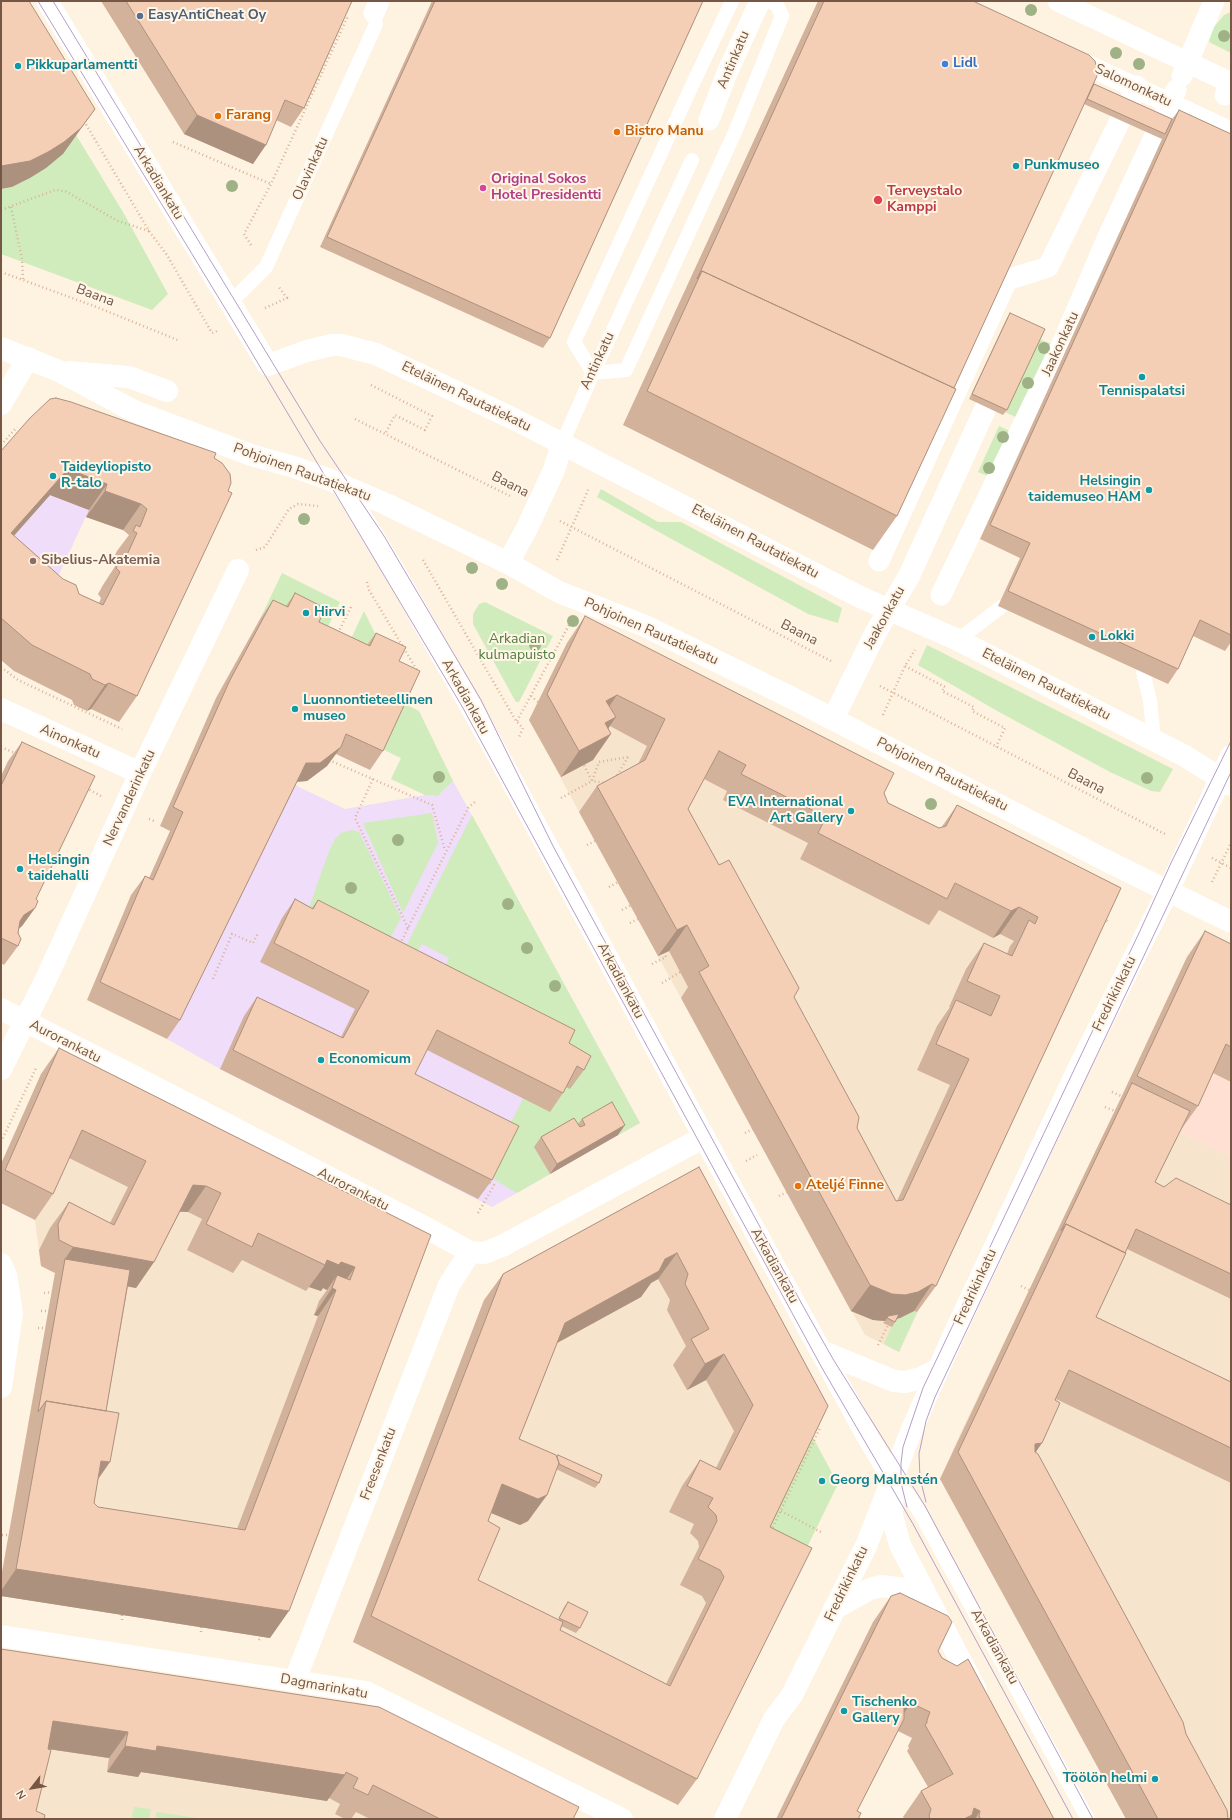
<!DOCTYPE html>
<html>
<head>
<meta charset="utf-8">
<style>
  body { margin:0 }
  #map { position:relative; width:1232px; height:1820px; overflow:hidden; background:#fef2e0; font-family:"Nunito Sans",sans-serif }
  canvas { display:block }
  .frame { position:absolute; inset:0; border:2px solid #765746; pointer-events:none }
  .north { position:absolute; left:12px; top:1768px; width:40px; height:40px; -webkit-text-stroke:3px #fff6e7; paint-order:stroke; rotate:239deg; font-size:11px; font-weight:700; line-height:16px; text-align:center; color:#765746 }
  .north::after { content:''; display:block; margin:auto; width:14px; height:18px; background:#765746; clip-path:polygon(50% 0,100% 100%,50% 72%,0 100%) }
</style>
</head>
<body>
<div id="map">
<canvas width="1232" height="1820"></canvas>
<div class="frame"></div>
<div class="north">N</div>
</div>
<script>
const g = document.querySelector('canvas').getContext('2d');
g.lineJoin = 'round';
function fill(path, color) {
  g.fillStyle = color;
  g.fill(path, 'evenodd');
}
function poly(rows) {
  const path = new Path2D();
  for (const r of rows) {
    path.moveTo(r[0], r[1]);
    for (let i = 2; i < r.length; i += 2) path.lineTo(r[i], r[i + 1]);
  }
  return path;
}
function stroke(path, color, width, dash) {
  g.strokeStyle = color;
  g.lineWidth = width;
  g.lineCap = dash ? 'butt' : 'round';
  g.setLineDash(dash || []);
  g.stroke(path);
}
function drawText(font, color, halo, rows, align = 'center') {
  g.font = font + ' "Nunito Sans",sans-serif';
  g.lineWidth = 4;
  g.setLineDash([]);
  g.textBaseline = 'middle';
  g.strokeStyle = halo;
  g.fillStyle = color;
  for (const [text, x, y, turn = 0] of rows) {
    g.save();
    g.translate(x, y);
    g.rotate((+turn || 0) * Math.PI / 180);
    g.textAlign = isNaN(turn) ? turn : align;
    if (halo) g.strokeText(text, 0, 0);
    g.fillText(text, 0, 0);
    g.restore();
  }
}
const residential = poly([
  [567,643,1018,871,1040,1050,899,1352,865,1335,529,720],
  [41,1075,351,1230,270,1638,1,1596,1,1577,55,1273,41,1266,35,1220,1,1203,1,1163],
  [1119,1102,1231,1157,1231,1819,1126,1819,940,1479,962,1430],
  [681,1193,794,1574,678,1805,353,1642,484,1300],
  [1,1678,534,1819,1,1819]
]);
const commercial = poly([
  [1187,957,1231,980,1231,1157,1119,1102]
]);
const education = poly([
  [1,457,89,510,14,671,1,660],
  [453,781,640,1123,492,1207,220,1069,167,1039,293,782,299,787,345,809,425,795,438,796]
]);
const green = poly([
  [1231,12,1231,53,1209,42,1213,28,1224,15],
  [76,135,123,212,168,294,152,310,1,254,1,189,12,187,30,178],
  [1039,339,1054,345,1020,419,1005,412],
  [999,426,1014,433,993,478,978,472],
  [601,489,658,522,681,522,842,608,838,623,808,614,657,531,597,497],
  [282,573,340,602,318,647,260,619],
  [485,602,553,636,519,702,516,702,512,695,473,624,473,614,479,604],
  [364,611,391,666,342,658],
  [927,645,1173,769,1160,792,1151,791,1110,772,999,712,918,665],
  [401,702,419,711,453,781,438,796,425,795,391,779,401,758,380,748],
  [432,813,438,843,403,913,363,823],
  [472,815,640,1123,618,1135,534,1147,550,1174,517,1193,490,1177,501,1142,523,1099,442,972,449,958,422,944,416,953,405,948],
  [352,830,359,832,401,918,380,957,305,919,329,851,335,839,341,833],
  [914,1311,917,1312,899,1352,884,1344,895,1319],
  [810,1432,838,1484,794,1574,752,1553],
  [134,1807,151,1809,149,1819,131,1819],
  [157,1812,203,1819,155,1819]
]);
const path = poly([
  [84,121,149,231,167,255,212,333,217,331],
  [173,142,271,184],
  [11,207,22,259,23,279],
  [1,210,55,190,65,191,118,221,149,231],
  [251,245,244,234,271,184,348,16],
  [1,272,94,306,180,341],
  [265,308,287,298,278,286],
  [371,385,432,416,425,430,395,415,385,434],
  [355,419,512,497],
  [1,445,17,427],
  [560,521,831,661],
  [256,550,265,547,289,509,298,504,318,506],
  [423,560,516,721,523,728,519,737],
  [557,560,589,488],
  [367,582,369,590,418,672],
  [338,633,352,605],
  [905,666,945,687,942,691,974,707,972,711,1005,728,996,747],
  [1,667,18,680,122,729],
  [880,686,1165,834],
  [531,696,538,702],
  [883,715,905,666,915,650],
  [517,721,569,625],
  [1,747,17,754],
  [628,757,612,784,592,781,599,762,628,757],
  [329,760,432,805,445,850],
  [373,779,355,818,408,928],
  [86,788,101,796],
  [561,798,592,781,584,765],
  [149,819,154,821],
  [587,845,595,841],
  [1212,858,1231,868],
  [1212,882,1231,843],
  [609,887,618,882],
  [622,910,631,905],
  [1103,919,1109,922],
  [630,923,638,919],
  [400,944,468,808,476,801],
  [652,964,666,957,664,953],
  [213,979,232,934,253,943,258,933],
  [662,983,680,972],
  [1112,1092,1121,1096],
  [1105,1107,1115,1111],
  [745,1133,753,1129],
  [1,1142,37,1066],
  [746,1161,757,1155],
  [779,1196,787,1192],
  [478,1213,494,1185,488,1182],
  [1021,1286,1029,1290],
  [44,1293,52,1292],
  [41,1311,48,1311],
  [38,1328,46,1328],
  [878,1345,888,1325],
  [781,1511,823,1533],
  [771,1531,820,1428],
  [2,1535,9,1535],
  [1,1563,3,1563],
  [122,1620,122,1614],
  [201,1632,201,1627],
  [259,1640,261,1636]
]);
const service = poly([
  [732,1,689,92,574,342,593,373,626,370,735,132,782,16,777,5,769,1],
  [230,303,266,267,376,24],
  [562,444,593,373,692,160],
  [958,640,1001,607],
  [1143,672,1150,701,1154,740],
  [893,1480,910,1497,920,1513,1088,1819]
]);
const pedestrian = poly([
  [1058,1,1231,83,1225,95],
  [374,13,379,1],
  [1072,58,1231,132],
  [1182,76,1214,1],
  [709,120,727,73,760,1],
  [879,561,1007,280,1048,267,1137,86],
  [941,595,1063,342,1106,241,1176,90]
]);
const minor = poly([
  [1,404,28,358],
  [508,563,527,528,554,470,562,444],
  [1,709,140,773],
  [833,719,876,632,909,576,986,407],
  [1,1009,153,1086,434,1232,470,1252,484,1253,502,1246,704,1137],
  [1,1069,46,979,140,773,238,570],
  [1,1264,6,1275,12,1313,1,1387],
  [1,1636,366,1692,622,1819],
  [295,1680,449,1285,470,1252],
  [725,1819,774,1719,792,1695,866,1546,912,1429,955,1332,1080,1065,1168,891,1231,756]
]);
const tertiary = poly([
  [342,485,396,574,493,746,724,1174,866,1434,893,1480,892,1516,900,1545,976,1690],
  [821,1351,894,1381,905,1382,921,1378,938,1369],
  [834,1609,870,1589,882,1586,913,1590,928,1599]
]);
const secondary = poly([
  [47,1,268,365,307,351,332,345,341,345,376,354,514,419,860,597,958,640,1185,756,1231,785],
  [1,348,59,371,134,411,251,455,294,467,328,479,388,505,508,563,559,592,645,626,790,697,1109,862,1231,922],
  [69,372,129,377,167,391]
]);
const tram = poly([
  [38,1,234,323,463,708,822,1368,913,1524,1073,1819],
  [53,1,320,441,384,536,481,700,553,846,803,1306,833,1359,925,1506,1093,1819],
  [926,1502,920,1478,919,1454,926,1421,935,1397,1231,772],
  [907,1507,901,1483,901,1463,903,1447,923,1388,1139,933,1171,863,1231,741]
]);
const trees = [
  [1031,10],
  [1224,36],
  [1116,53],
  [1139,64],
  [232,186],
  [1044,348],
  [1028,383],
  [1003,437],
  [989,468],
  [304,519],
  [472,568],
  [502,584],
  [573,621],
  [535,645],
  [439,777],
  [1147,778],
  [931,804],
  [398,840],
  [351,888],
  [508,904],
  [527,948],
  [555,986]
];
const wall = poly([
  [101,1,352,1,304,108,291,127,276,120,253,164,184,134],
  [432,1,703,1,550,338,543,348,320,247],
  [818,1,973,1,1094,84,1172,119,1179,110,1231,134,1231,642,1225,651,1193,636,1178,669,1168,684,998,606,1020,558,980,539,1162,139,1084,104,954,388,897,516,873,550,623,425],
  [1010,313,1007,410,1003,415,969,399,1007,318],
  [1,451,214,458,137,696,119,722,91,709,87,711,74,705,72,700,14,671,1,660],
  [50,495,89,510,86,517,123,530,129,535,117,551,114,557,119,560,114,568,103,585,98,594,101,598,99,603,79,594,14,536],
  [295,593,319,622,367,645,376,633,399,661,383,751,370,770,336,754,327,766,307,781,297,782,180,1020,167,1039,87,1000,131,895,145,876,149,878,170,831,160,826,216,698,260,619,273,600,286,606],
  [585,616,884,793,888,803,939,828,941,828,957,805,1121,888,936,1286,917,1312,914,1311,900,1318,897,1319,892,1327,883,1323,885,1321,873,1320,851,1311,681,998,688,987,669,951,658,956,579,812,597,786,638,764,647,746,610,726,593,760,561,777,529,720,567,643],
  [704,779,727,791,723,800,808,843,800,859,929,925,939,910,993,938,1000,934,1014,941,1010,946,1007,954,984,943,966,969,949,1007,950,1007,937,1026,917,1070,950,1085,897,1201,896,1201,857,1128,794,997,719,865,688,809],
  [22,742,36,899,35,908,22,926,19,929,18,946,4,965,1,963,1,776,8,761],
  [295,899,312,908,318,900,569,1043,584,1070,570,1089,566,1087,563,1093,550,1112,427,1050,415,1074,492,1180,478,1199,220,1069,244,1016,257,997,341,1037,355,1009,260,962,282,918],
  [1205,931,1231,944,1231,1082,1213,1073,1198,1106,1180,1131,1155,1182,1164,1187,1231,1205,1231,1299,1127,1249,1096,1317,1231,1382,1231,1483,1056,1399,1036,1452,1186,1734,1228,1819,1126,1819,940,1479,1048,1250,1119,1102,1187,957],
  [59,1048,431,1235,270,1638,1,1596,1,1578,55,1273,41,1266,39,1250,50,1228,69,1202,110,1223,128,1187,69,1158,53,1194,35,1220,1,1203,1,1164,41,1074],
  [180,1212,188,1212,202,1219,187,1250,233,1273,242,1260,306,1291,309,1287,321,1291,323,1288,327,1290,319,1301,314,1315,318,1316,237,1529,98,1507,94,1503,98,1480,106,1411,128,1286,136,1288,154,1262],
  [582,1119,618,1135,550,1174,534,1147,541,1137,578,1124],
  [699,1167,828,1406,770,1527,697,1779,678,1805,353,1642,484,1300,503,1274],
  [658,1279,670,1300,667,1310,686,1346,673,1365,687,1390,706,1380,734,1431,716,1468,700,1460,682,1486,669,1512,694,1524,690,1533,698,1541,699,1547,680,1585,702,1596,706,1603,666,1684,560,1630,561,1626,576,1633,580,1628,568,1602,564,1607,558,1620,478,1580,488,1521,491,1513,520,1525,528,1521,547,1495,556,1469,595,1488,599,1483,558,1455,556,1457,519,1439,557,1343,641,1297,651,1283],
  [891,1596,938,1651,942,1658,1054,1819,904,1819,903,1817,921,1791,928,1787,907,1751,909,1748,908,1746,912,1738,898,1731,857,1811,858,1819,776,1819,873,1622],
  [1,1649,573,1819,370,1819,356,1812,351,1819,345,1819,335,1814,340,1804,329,1798,327,1801,141,1772,138,1777,107,1772,109,1758,48,1749,1,1819]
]);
const shadedWall = poly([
  [95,109,63,154,46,168,30,178,12,187,1,189,1,166],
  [197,115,266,145,253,164,184,134],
  [68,469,107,484,89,510,50,495,1,550,11,533],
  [105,491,141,504,123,530,86,517],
  [109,683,91,709,87,711,105,685],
  [617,695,599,721,606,701],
  [616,717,600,740,611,734,593,760,561,777,579,751,605,723],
  [341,747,327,766,307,781,293,782,306,763],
  [1019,907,1000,934,993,938,1011,911],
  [35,908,22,926,11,934,24,915],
  [687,925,669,951,658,956,677,930],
  [625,1125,618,1135,550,1174,557,1164],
  [193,1185,206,1186,188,1212,174,1211],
  [73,1247,154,1262,136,1288,62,1275,65,1259],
  [677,1253,658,1279,651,1283,641,1297,546,1349,565,1323,665,1259],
  [327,1260,341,1262,355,1267,337,1293,336,1290,318,1316,314,1315,332,1288,337,1275,327,1290,323,1288,321,1291,309,1287,325,1265],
  [932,1284,914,1311,900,1318,891,1320,887,1318,885,1321,873,1320,851,1311,870,1285],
  [724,1354,706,1380,687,1390,705,1364],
  [1042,1443,1024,1469,1035,1444],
  [101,1461,110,1462,92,1488],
  [502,1484,547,1495,528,1521,520,1525,484,1510],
  [16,1569,289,1611,270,1638,1,1596,1,1591],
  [904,1703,911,1703,893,1729],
  [53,1721,128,1732,109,1758,35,1747],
  [125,1746,157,1746,345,1775,327,1801,141,1772,138,1777,107,1772],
  [974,1808,980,1811,975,1819,964,1819]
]);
const building = poly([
  [1,1,29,1,95,109,81,128,64,142,48,152,30,161,1,166,1,1],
  [126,1,352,1,304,108,285,100,266,145,197,115,126,1],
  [435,1,703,1,550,338,327,237,435,1],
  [824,1,973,1,1089,55,1095,61,1097,68,1097,76,954,388,702,271,697,279,824,1],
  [1094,84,1172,119,1165,134,1087,99,1094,84],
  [1179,110,1231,134,1231,635,1200,620,1178,669,1008,591,1030,543,990,525,1179,110],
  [702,271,956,389,897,516,647,391,702,271],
  [1010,313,1045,329,1007,410,972,394,1010,313],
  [56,398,71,402,216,453,214,458,222,463,230,474,231,483,228,491,232,493,137,696,109,683,105,685,92,679,90,674,32,645,1,618,1,451,29,419,50,399,56,398],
  [68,469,107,484,105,491,141,504,147,509,140,527,136,525,133,531,137,533,126,557,121,559,116,568,120,572,103,605,79,594,76,585,63,579,11,533,68,469],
  [295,593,325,608,319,622,332,628,370,646,376,633,406,647,399,661,420,671,383,751,346,734,341,747,320,763,306,763,180,1020,100,982,145,876,153,880,183,812,173,807,230,680,273,600,288,607,295,593],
  [585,616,894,773,884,793,888,803,939,828,946,826,957,805,1121,888,936,1286,932,1284,918,1292,905,1295,892,1294,870,1285,699,972,709,966,687,925,677,930,597,786,645,760,665,719,617,695,606,701,616,717,605,723,611,734,579,751,547,694,585,616],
  [719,751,746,765,741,774,826,817,818,833,947,899,955,883,1011,911,1019,907,1038,917,1035,924,1029,920,1012,956,984,943,967,981,1000,996,991,1016,956,1000,936,1044,969,1059,903,1200,896,1201,857,1128,859,1117,794,997,799,988,729,860,719,865,688,809,719,751],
  [22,742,95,776,36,899,38,901,35,908,24,915,20,921,18,933,21,939,18,946,1,938,1,786,22,742],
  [295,899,313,909,318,900,575,1030,569,1043,591,1056,584,1070,577,1066,563,1093,437,1030,415,1074,519,1126,492,1180,233,1050,257,997,343,1038,369,991,274,943,295,899],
  [1205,931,1231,944,1231,1047,1226,1044,1198,1106,1137,1076,1205,931],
  [59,1048,431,1235,289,1611,16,1569,46,1401,119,1413,110,1462,101,1461,94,1503,98,1507,245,1530,336,1290,332,1288,337,1275,350,1280,355,1267,341,1262,339,1265,327,1260,325,1265,258,1233,252,1247,206,1224,221,1193,206,1186,193,1185,154,1262,73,1247,59,1240,58,1224,69,1202,114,1225,146,1161,82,1130,53,1194,5,1170,59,1048],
  [1132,1083,1190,1111,1155,1182,1164,1187,1176,1178,1231,1205,1231,1274,1136,1229,1125,1253,1066,1224,1061,1231,1132,1083],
  [612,1102,625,1125,557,1164,541,1137,574,1118,580,1127,585,1125,582,1119,612,1102],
  [699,1167,828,1406,770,1527,812,1548,697,1779,371,1616,503,1274,699,1167],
  [677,1253,688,1274,685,1284,709,1329,691,1339,705,1364,724,1354,753,1405,720,1470,700,1460,687,1486,713,1498,708,1507,716,1515,717,1521,698,1559,720,1570,724,1577,670,1686,560,1630,563,1622,478,1580,500,1528,488,1521,502,1484,538,1499,547,1495,559,1463,556,1455,519,1439,565,1323,659,1271,665,1259,677,1253],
  [1066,1224,1126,1253,1096,1317,1231,1382,1231,1448,1069,1370,1055,1400,1060,1403,1042,1443,1035,1444,1035,1452,1038,1454,1183,1722,1186,1734,1227,1810,1228,1819,1158,1819,958,1452,1066,1224],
  [65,1259,130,1270,106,1411,46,1401,38,1412,65,1259],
  [899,1314,895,1322,887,1318,888,1316,899,1314],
  [558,1455,602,1475,599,1483,559,1464,559,1463,557,1457,558,1455],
  [900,1593,948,1616,952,1622,938,1651,942,1658,957,1666,968,1659,1054,1819,981,1819,979,1816,980,1811,974,1808,972,1815,964,1819,930,1819,929,1816,931,1809,921,1791,953,1774,925,1725,927,1723,927,1720,930,1712,911,1703,904,1703,904,1719,857,1811,861,1813,858,1819,781,1819,891,1596,900,1593],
  [568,1602,588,1612,580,1628,559,1618,568,1602],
  [1,1649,379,1707,579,1807,573,1819,440,1819,373,1785,368,1795,353,1788,358,1778,346,1772,345,1775,157,1746,156,1751,125,1746,128,1732,53,1721,48,1749,51,1750,36,1811,45,1815,44,1819,1,1819,1,1649]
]);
const markers = [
  [140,16,4,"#5c6f8a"],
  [945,64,4,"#3f7fe0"],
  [18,66,4,"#0f9aa8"],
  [218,116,4,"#e8710a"],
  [617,132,4,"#e8710a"],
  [1016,166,4,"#0f9aa8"],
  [483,188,4,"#d1479c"],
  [878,200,5,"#e0444e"],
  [1142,377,4,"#0f9aa8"],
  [53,476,4,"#0f9aa8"],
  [1149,490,4,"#0f9aa8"],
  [33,561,4,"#8d6e63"],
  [306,613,4,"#0f9aa8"],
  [1092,637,4,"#0f9aa8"],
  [295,709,4,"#0f9aa8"],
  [851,811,4,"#0f9aa8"],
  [20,869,4,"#0f9aa8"],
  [321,1060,4,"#0f9aa8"],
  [798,1186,4,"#e8710a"],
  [822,1481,4,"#0f9aa8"],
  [844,1711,4,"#0f9aa8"],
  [1155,1779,4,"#0f9aa8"]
];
const serviceNames = [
  ["EasyAntiCheat Oy",148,16]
];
const streetNames = [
  ["Antinkatu",734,60,-67],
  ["Salomonkatu",1133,86,25],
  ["Olavinkatu",311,169,-66],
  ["Arkadiankatu",158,183,59],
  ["Baana",95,296,21],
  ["Jaakonkatu",1061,344,-65],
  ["Antinkatu",598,361,-65],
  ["Eteläinen Rautatiekatu",466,397,26],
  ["Pohjoinen Rautatiekatu",302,473,20],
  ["Baana",510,485,27],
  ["Eteläinen Rautatiekatu",755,542,28],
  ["Jaakonkatu",885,618,-61],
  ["Pohjoinen Rautatiekatu",651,632,24],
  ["Baana",799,633,27],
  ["Eteläinen Rautatiekatu",1046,685,27],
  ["Arkadiankatu",465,697,61],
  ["Ainonkatu",70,742,24],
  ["Pohjoinen Rautatiekatu",942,775,27],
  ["Baana",1086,782,27],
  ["Nervanderinkatu",130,798,-65],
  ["Arkadiankatu",620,981,62],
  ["Fredrikinkatu",1115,994,-64],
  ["Aurorankatu",65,1042,27],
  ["Aurorankatu",353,1190,27],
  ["Arkadiankatu",774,1266,61],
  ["Fredrikinkatu",976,1287,-65],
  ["Freesenkatu",379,1464,-69],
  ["Fredrikinkatu",847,1584,-64],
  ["Arkadiankatu",994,1647,61],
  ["Dagmarinkatu",324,1687,10]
];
const shopNames = [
  ["Lidl",953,64]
];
const cultureNames = [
  ["Pikkuparlamentti",26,66],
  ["Punkmuseo",1024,166],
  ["Tennispalatsi",1142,392,"center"],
  ["Taideyliopisto",61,468],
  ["R-talo",61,484],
  ["Helsingin",1141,482,"right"],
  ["taidemuseo HAM",1141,498,"right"],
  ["Hirvi",314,613],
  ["Lokki",1100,637],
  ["Luonnontieteellinen",303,701],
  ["museo",303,717],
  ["EVA International",843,803,"right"],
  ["Art Gallery",843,819,"right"],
  ["Helsingin",28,861],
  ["taidehalli",28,877],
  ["Economicum",329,1060],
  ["Georg Malmstén",830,1481],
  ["Tischenko",852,1703],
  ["Gallery",852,1719],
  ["Töölön helmi",1147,1779,"right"]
];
const foodNames = [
  ["Farang",226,116],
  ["Bistro Manu",625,132],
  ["Ateljé Finne",806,1186]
];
const hotelNames = [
  ["Original Sokos",491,180],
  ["Hotel Presidentti",491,196]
];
const healthNames = [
  ["Terveystalo",887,192],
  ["Kamppi",887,208]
];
const educationNames = [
  ["Sibelius-Akatemia",41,561]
];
const parkNames = [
  ["Arkadian",517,640],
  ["kulmapuisto",517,656]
];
fill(residential, '#f6e4cd');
fill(commercial, '#ffe0d2');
fill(education, '#efddfa');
fill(green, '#d0ecbd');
stroke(path, '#d9b399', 2.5, [1, 3]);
stroke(service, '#fff', 14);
stroke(pedestrian, '#fff', 21);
stroke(minor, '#fff', 22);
stroke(tertiary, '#fff', 22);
stroke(secondary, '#fff', 22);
stroke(tram, '#b59ec7', 1);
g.fillStyle = '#9eb286';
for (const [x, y] of trees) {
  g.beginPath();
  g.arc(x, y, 6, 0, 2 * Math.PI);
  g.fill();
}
fill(wall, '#d3b29c');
fill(shadedWall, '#ac917f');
fill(building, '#f5cfb5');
stroke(building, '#ac917f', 1);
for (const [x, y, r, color] of markers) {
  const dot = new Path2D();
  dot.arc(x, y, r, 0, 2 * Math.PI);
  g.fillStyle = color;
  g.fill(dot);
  stroke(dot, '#fff6e7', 1.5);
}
drawText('bold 14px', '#4e5e75', '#fff6e7', serviceNames, 'left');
drawText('14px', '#765746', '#fff6e7', streetNames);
drawText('bold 14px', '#366cbe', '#fff6e7', shopNames, 'left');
drawText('bold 14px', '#0d838f', '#fff6e7', cultureNames, 'left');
drawText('bold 14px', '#c56008', '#fff6e7', foodNames, 'left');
drawText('bold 14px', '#b23c85', '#fff6e7', hotelNames, 'left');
drawText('bold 14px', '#be3a42', '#fff6e7', healthNames, 'left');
drawText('bold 14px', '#785e54', '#fff6e7', educationNames, 'left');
drawText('14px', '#4f7d3d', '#fff6e7', parkNames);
</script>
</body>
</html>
